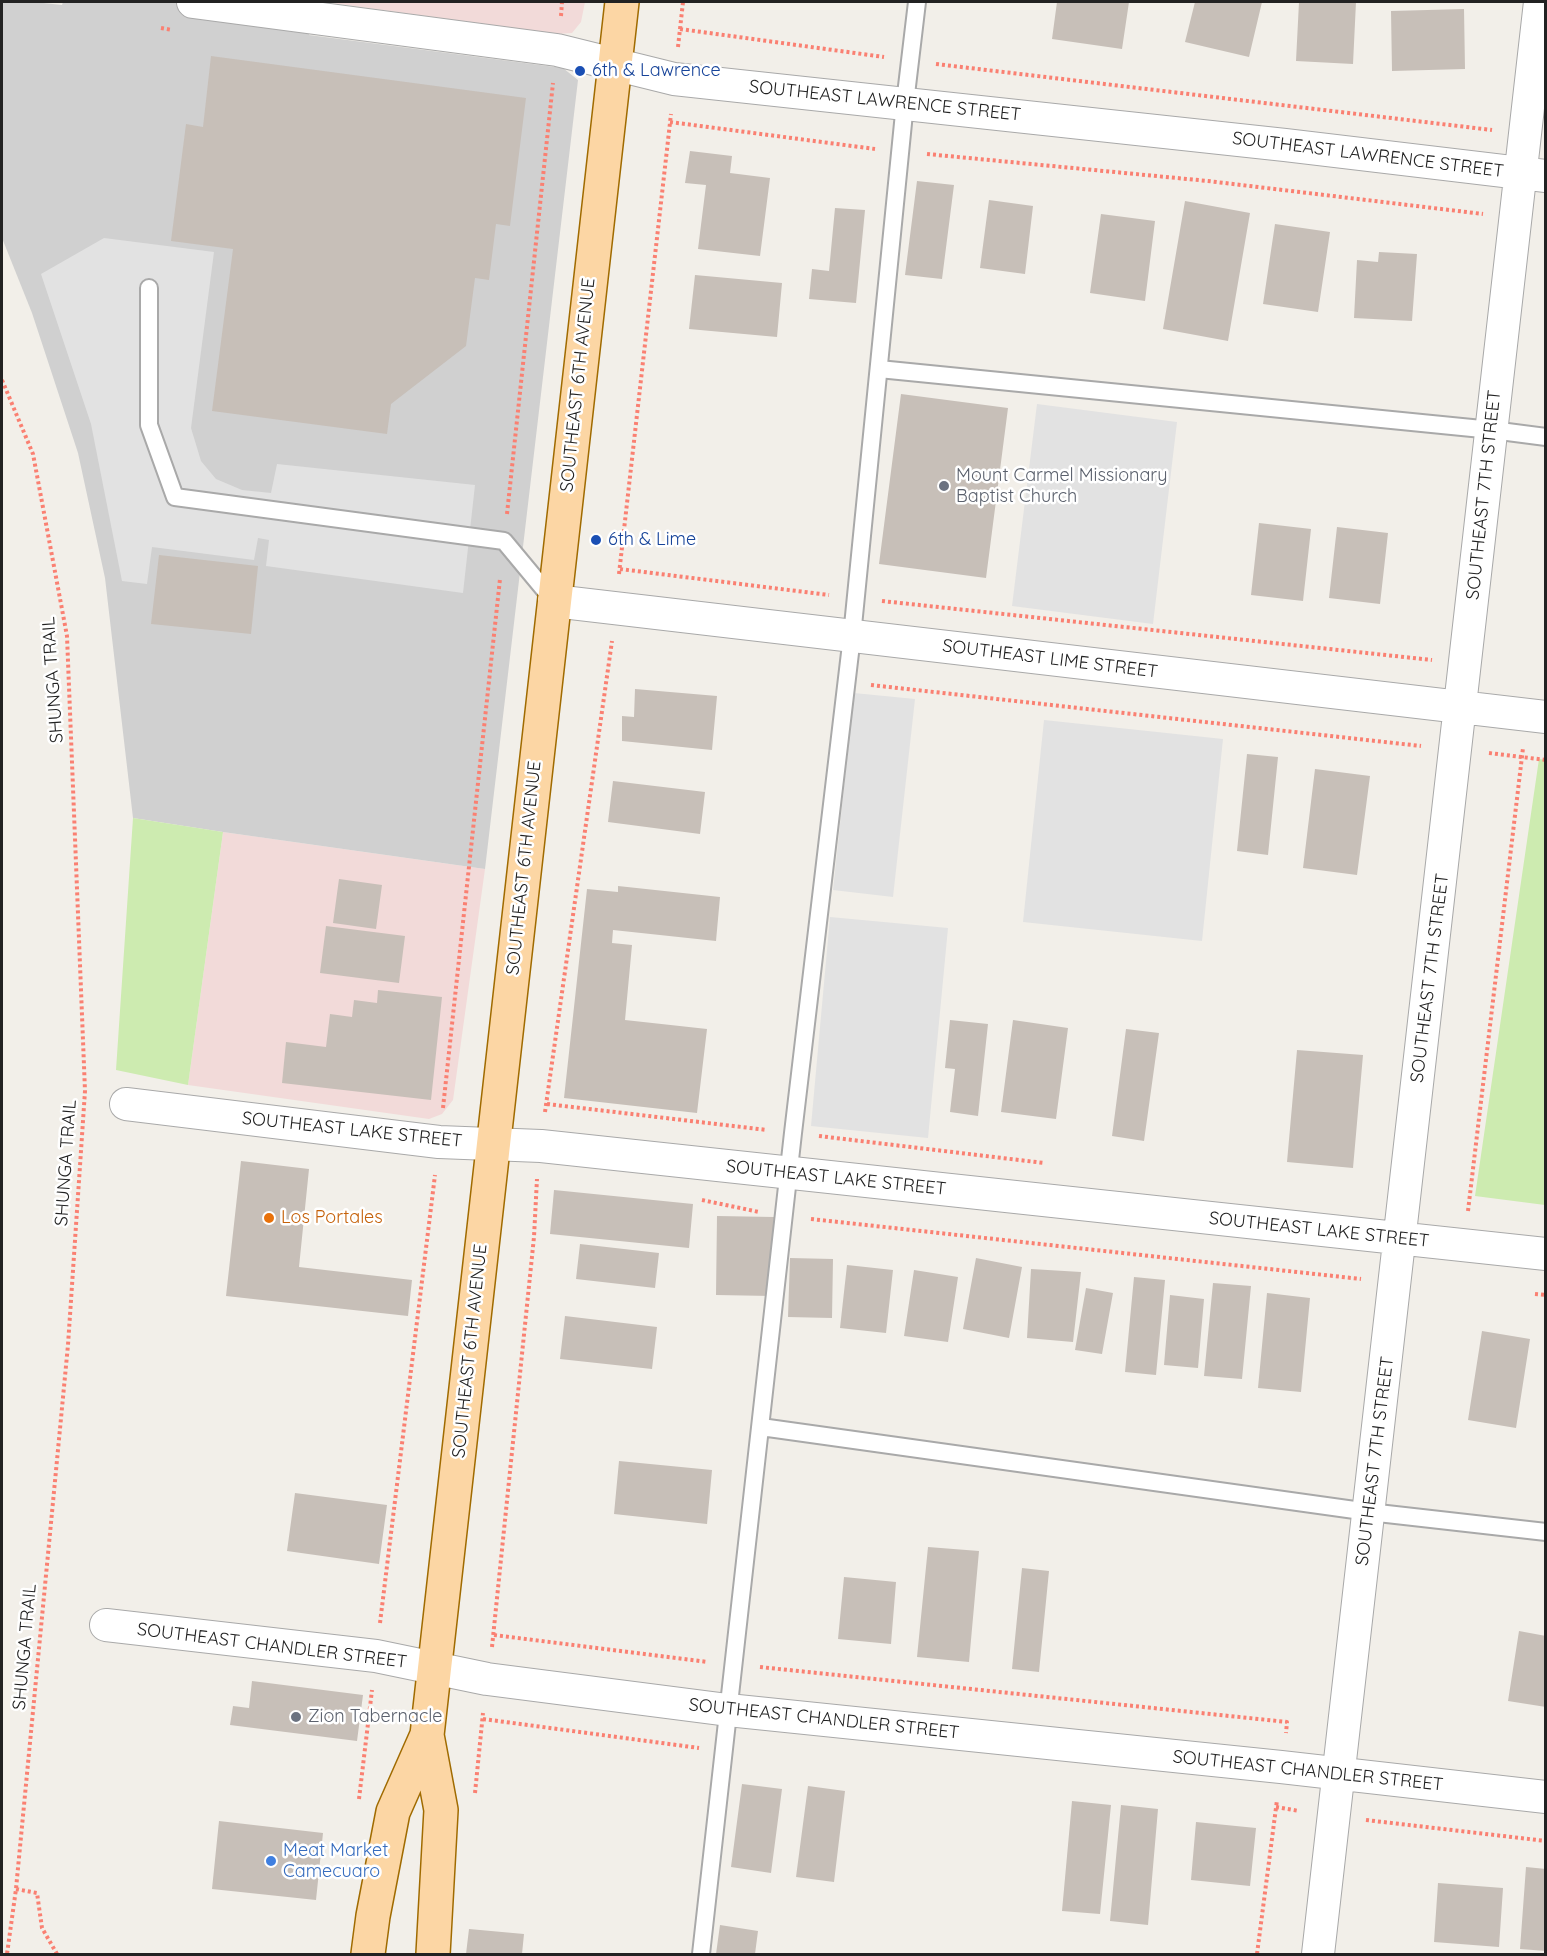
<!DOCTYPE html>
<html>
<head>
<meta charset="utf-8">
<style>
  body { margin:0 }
  #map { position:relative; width:1547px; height:1956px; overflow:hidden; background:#f2efe9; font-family:Quicksand,sans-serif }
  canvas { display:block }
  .frame { position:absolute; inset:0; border:3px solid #222; pointer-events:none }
</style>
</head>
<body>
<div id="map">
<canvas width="1547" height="1956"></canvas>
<div class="frame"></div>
</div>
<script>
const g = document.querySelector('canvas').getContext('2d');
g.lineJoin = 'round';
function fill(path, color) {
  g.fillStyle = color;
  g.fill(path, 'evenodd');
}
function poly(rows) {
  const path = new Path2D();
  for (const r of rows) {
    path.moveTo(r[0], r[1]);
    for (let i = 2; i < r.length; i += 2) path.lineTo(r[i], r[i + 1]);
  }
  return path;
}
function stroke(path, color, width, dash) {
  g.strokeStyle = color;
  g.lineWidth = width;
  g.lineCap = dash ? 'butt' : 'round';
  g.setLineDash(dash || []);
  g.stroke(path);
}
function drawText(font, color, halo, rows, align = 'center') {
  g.font = font + ' Quicksand,sans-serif';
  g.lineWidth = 5;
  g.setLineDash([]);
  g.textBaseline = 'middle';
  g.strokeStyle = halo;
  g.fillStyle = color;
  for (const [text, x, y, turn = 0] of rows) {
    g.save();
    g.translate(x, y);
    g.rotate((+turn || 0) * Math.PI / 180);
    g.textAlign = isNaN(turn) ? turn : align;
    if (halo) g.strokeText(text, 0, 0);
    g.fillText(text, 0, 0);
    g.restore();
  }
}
const commercial = poly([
  [325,2,585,2,581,22,572,33,556,34],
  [223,832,485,869,453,1100,442,1114,429,1119,188,1085]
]);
const religious = poly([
  [2,2,34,2,62,5,63,2,312,2,309,35,563,68,578,80,485,869,223,832,133,818,105,578,78,453,32,313,2,238]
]);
const grass = poly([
  [1539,759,1546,760,1545,1205,1475,1196],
  [133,818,223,832,188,1085,116,1070]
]);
const parking = poly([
  [104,238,214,252,191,428,201,461,216,479,242,490,271,493,277,464,475,485,463,593,266,566,269,540,258,538,254,560,152,547,147,584,122,581,91,424,41,274],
  [1037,404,1177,422,1153,624,1012,606],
  [854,693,915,699,893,897,833,890],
  [1044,720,1223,739,1202,941,1023,922],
  [830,917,948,928,928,1138,811,1126]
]);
const building = poly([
  [1057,2,1129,2,1122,49,1052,39],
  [1195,2,1262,2,1249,57,1185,42],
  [1299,2,1356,2,1353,64,1296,61],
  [1464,9,1465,69,1392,71,1391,11],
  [211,56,526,98,510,226,496,224,489,280,475,278,466,346,391,404,387,434,212,411,233,249,171,241,186,124,203,127],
  [690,151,732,156,730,173,770,178,760,256,698,249,706,185,685,183],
  [917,181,954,185,942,279,905,275],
  [989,200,1033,206,1025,274,980,268],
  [1185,201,1250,213,1228,341,1163,329],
  [835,208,865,210,856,303,809,299,812,269,829,271],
  [1101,214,1155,221,1145,301,1090,293],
  [1275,224,1330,232,1318,312,1263,304],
  [1379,252,1417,254,1412,321,1354,318,1357,260,1378,262],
  [695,275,782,283,777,337,689,329],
  [901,394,1008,408,986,578,879,564],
  [1259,523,1311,529,1303,601,1251,595],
  [1337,527,1388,533,1380,604,1329,598],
  [159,555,258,566,251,634,151,624],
  [635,689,717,696,712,750,622,741,622,716,634,717],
  [1247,754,1278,757,1268,855,1237,851],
  [1315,769,1370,776,1357,875,1303,868],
  [613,781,705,792,700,834,608,822],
  [339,879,382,885,376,929,333,923],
  [618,886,720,897,716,941,613,930,612,943,632,945,625,1020,707,1029,697,1113,564,1098,587,889,618,892],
  [326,926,405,936,399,983,320,973],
  [378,990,442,997,431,1100,282,1083,286,1042,326,1047,330,1014,352,1017,354,1000,377,1003],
  [950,1020,988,1024,978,1116,950,1112,955,1069,945,1068],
  [1013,1020,1068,1028,1056,1119,1001,1112],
  [1126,1029,1159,1033,1144,1141,1112,1136],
  [1297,1050,1363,1055,1353,1168,1287,1162],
  [241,1161,309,1169,299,1267,412,1280,408,1316,226,1296],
  [554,1190,693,1204,689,1248,550,1234],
  [717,1216,774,1217,772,1296,716,1295],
  [580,1244,659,1253,655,1288,576,1279],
  [790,1258,833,1259,832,1318,788,1317],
  [976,1258,1022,1267,1009,1338,963,1329],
  [847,1265,893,1270,886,1333,840,1328],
  [1031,1269,1081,1272,1073,1342,1027,1338],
  [914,1270,958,1277,948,1342,904,1336],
  [1134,1277,1165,1280,1156,1375,1125,1372],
  [1213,1283,1251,1286,1242,1379,1204,1376],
  [1086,1288,1113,1293,1102,1354,1075,1350],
  [1267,1293,1310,1298,1301,1392,1258,1388],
  [1170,1295,1204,1299,1198,1368,1164,1365],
  [565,1316,657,1327,652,1369,560,1359],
  [1482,1331,1530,1339,1516,1428,1468,1420],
  [619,1461,712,1470,707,1524,614,1514],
  [295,1493,387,1505,379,1564,287,1551],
  [928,1547,979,1551,969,1662,917,1657],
  [1022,1568,1049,1571,1039,1672,1012,1669],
  [844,1577,896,1582,891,1644,838,1639],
  [1519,1631,1546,1636,1546,1707,1508,1701],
  [252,1681,363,1695,357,1741,230,1725,233,1706,249,1708],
  [742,1784,782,1789,771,1873,731,1867],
  [808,1786,845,1791,834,1882,796,1877],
  [1072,1801,1111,1805,1100,1914,1062,1911],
  [1121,1805,1158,1809,1148,1925,1110,1921],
  [219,1821,323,1833,316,1900,212,1889],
  [1196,1822,1256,1828,1250,1886,1191,1880],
  [1526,1867,1546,1869,1546,1951,1520,1949],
  [1438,1883,1503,1888,1499,1947,1434,1942],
  [720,1925,758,1931,755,1954,716,1954],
  [469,1929,524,1934,522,1954,466,1954]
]);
const path = poly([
  [561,16,562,2],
  [161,28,172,30],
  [680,29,884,57],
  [678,47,683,2],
  [936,64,1492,130],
  [670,122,875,149],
  [927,154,1208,181,1483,214],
  [2,380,33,454,67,636,85,1091,68,1345,16,1889,7,1954],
  [507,514,553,83],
  [620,569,829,595],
  [619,574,671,114],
  [882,601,1432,660],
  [871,685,1421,746],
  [1489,753,1546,760],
  [547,1104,767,1130],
  [443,1108,500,579],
  [545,1112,612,641],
  [819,1136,1044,1163],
  [702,1200,759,1212],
  [1468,1211,1523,748],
  [811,1219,1361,1279],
  [1535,1294,1546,1295],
  [380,1623,435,1175],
  [494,1635,708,1662],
  [492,1647,534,1237,537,1179],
  [760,1667,1287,1722,1286,1733],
  [483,1719,699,1748],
  [475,1793,483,1713],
  [359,1799,372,1690],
  [1276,1807,1299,1811],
  [1366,1820,1546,1841],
  [16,1889,37,1893,42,1928,57,1954],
  [1257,1954,1277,1800]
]);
const lane = poly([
  [149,288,149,425,175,497,504,541,553,600],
  [879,369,1492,430,1546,437],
  [761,1427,1369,1512,1546,1532],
  [701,1954,793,1133,852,636,905,103,917,2]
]);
const street = poly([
  [193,2,557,50,674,79,1285,145,1546,176],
  [554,601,1546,717],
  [126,1104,439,1142,541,1146,1546,1254],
  [106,1625,376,1656,487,1679,728,1710,1281,1767,1546,1797],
  [1318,1954,1540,2]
]);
const primary = poly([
  [368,1954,373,1916,393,1812,427,1735],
  [433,1954,441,1810,427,1735,622,2]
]);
const markers = [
  [580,71,6,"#1a4fb4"],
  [944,486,6,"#6b7280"],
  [596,540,6,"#1a4fb4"],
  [269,1218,6,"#e8710a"],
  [296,1717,6,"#6b7280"],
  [271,1861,6,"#3f7fe0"]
];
const transitNames = [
  ["6th & Lawrence",592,71],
  ["6th & Lime",608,540]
];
const streetNames = [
  ["SOUTHEAST LAWRENCE STREET",885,101,6],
  ["SOUTHEAST LAWRENCE STREET",1368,155,7],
  ["SOUTHEAST 6TH AVENUE",578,385,-84],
  ["SOUTHEAST 7TH STREET",1484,495,-84],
  ["SOUTHEAST LIME STREET",1050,659,7],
  ["SHUNGA TRAIL",53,680,-94],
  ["SOUTHEAST 6TH AVENUE",524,868,-84],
  ["SOUTHEAST 7TH STREET",1430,978,-83],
  ["SOUTHEAST LAKE STREET",352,1130,6],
  ["SHUNGA TRAIL",66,1163,-86],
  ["SOUTHEAST LAKE STREET",836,1178,6],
  ["SOUTHEAST LAKE STREET",1319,1230,6],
  ["SOUTHEAST 6TH AVENUE",470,1351,-84],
  ["SOUTHEAST 7TH STREET",1375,1461,-83],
  ["SOUTHEAST CHANDLER STREET",272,1646,7],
  ["SHUNGA TRAIL",25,1647,-85],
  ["SOUTHEAST CHANDLER STREET",824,1719,6],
  ["SOUTHEAST CHANDLER STREET",1308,1771,6]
];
const worshipNames = [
  ["Mount Carmel Missionary",956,476],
  ["Baptist Church",956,497],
  ["Zion Tabernacle",308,1717]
];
const foodNames = [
  ["Los Portales",281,1218]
];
const shopNames = [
  ["Meat Market",283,1851],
  ["Camecuaro",283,1872]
];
fill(commercial, '#f2dad9');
fill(religious, '#d0d0d0');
fill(grass, '#cdebb0');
fill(parking, '#e2e2e2');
fill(building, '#c7bfb8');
stroke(lane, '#a9a9a9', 20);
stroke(street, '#a9a9a9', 34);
stroke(primary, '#a06b00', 36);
stroke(path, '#fa8072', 4, [3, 3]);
stroke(lane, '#fff', 16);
stroke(street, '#fff', 32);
stroke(primary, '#fcd6a4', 33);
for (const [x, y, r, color] of markers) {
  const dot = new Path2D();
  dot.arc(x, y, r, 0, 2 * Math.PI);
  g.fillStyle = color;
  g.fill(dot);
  stroke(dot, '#fff', 2);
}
drawText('18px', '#164399', '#fff', transitNames, 'left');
drawText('18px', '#222', '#fff', streetNames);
drawText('18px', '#5b616d', '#fff', worshipNames, 'left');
drawText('18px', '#c56008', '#fff', foodNames, 'left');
drawText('18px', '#366cbe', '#fff', shopNames, 'left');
</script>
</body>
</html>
